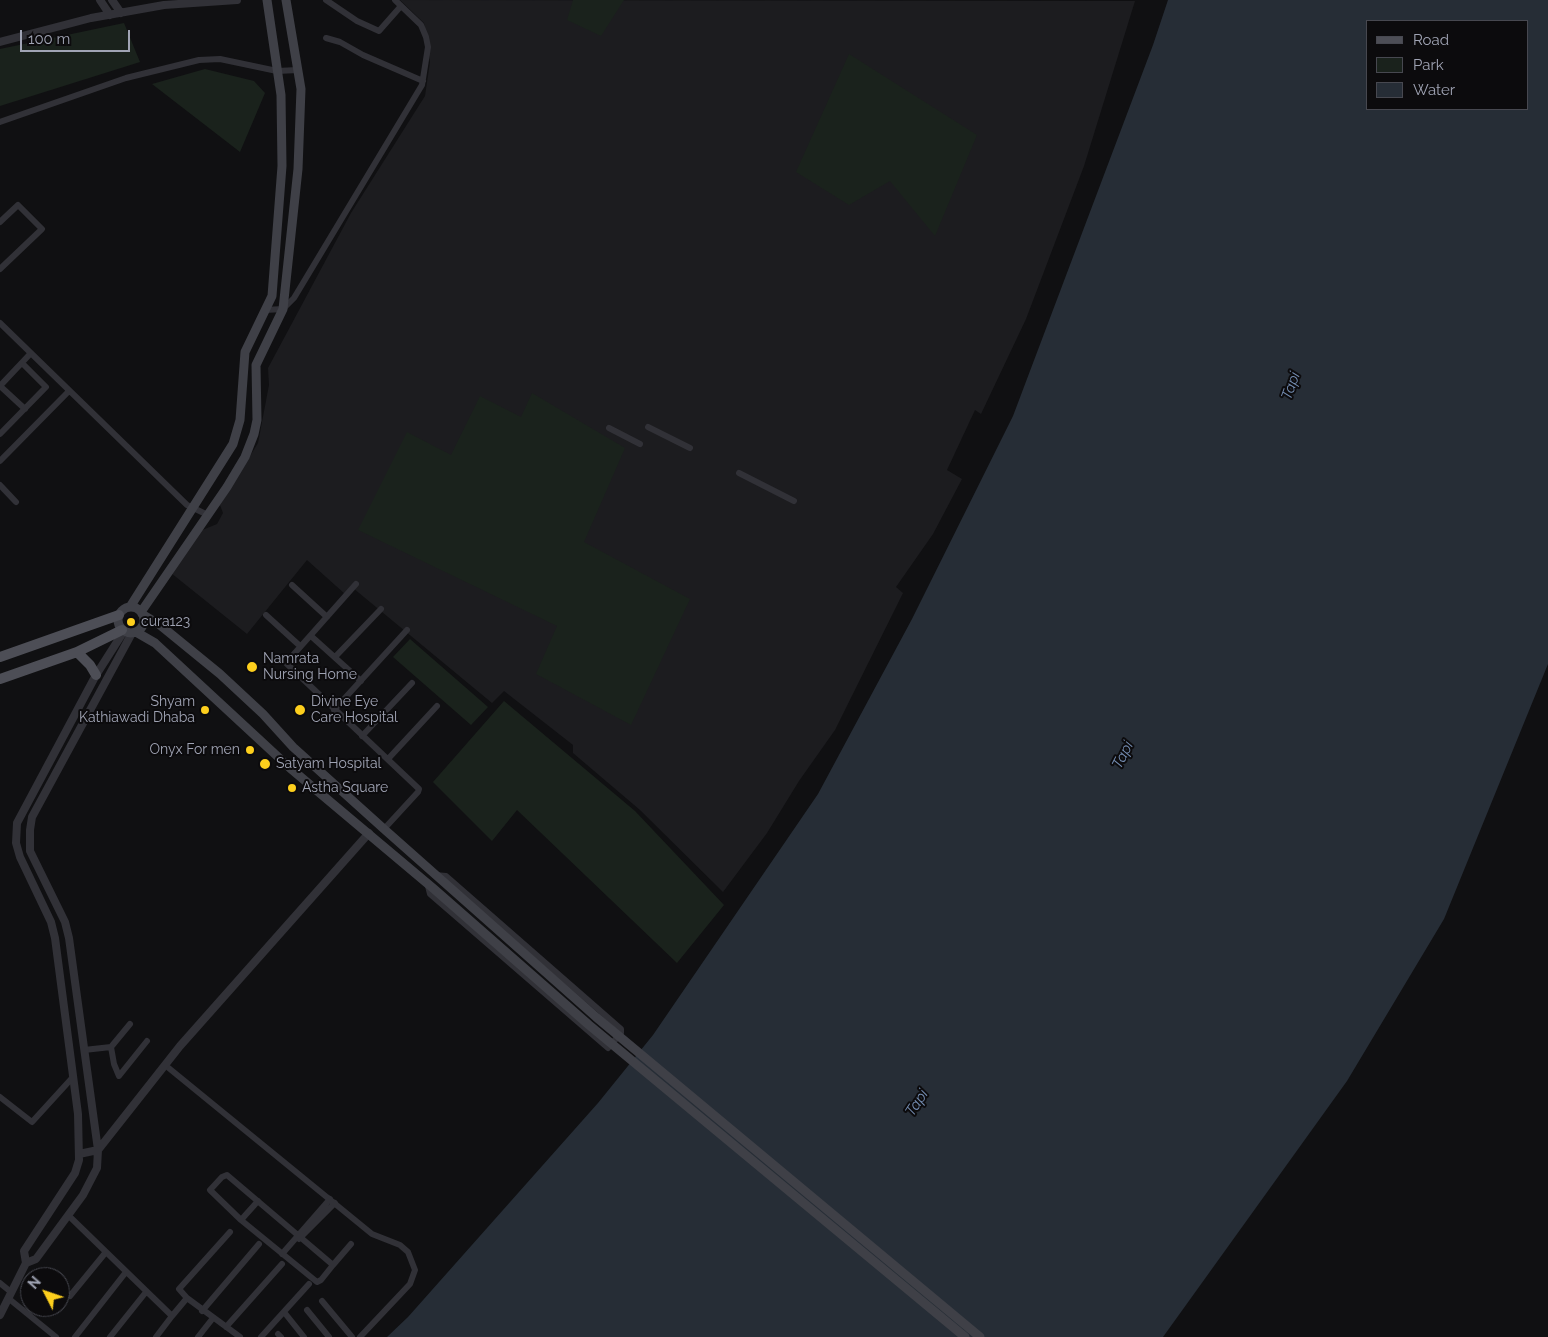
<!DOCTYPE html>
<html>
<head>
<meta charset="utf-8">
<style>
  body { margin:0 }
  #map { position:relative; width:1548px; height:1337px; overflow:hidden; background:#101012; font-family:Raleway,sans-serif }
  canvas { display:block }
  .legend { position:absolute; left:1366px; top:20px; width:162px; height:90px; box-sizing:border-box; background:#0c0b0d; border:1px solid #474850; margin:0; padding:6px 9px; list-style:none; font-size:15px; color:#a0a4b4 }
  .legend li { display:flex; align-items:center; gap:10px; height:25px }
  .legend b { width:25px; border:1px solid #474850 }
  .north { position:absolute; left:20px; top:1267px; width:50px; height:50px; box-sizing:border-box; background:#0c0b0d; border:1px solid #474850; border-radius:50%; rotate:311deg; font-size:14px; font-weight:700; line-height:20px; text-align:center; color:#a0a4b4 }
  .north::after { content:''; display:block; margin:auto; width:18px; height:22px; background:#fdcf1d; clip-path:polygon(50% 0,100% 100%,50% 72%,0 100%) }
  .scale { position:absolute; left:20px; top:30px; width:110px; height:22px; box-sizing:border-box; border:2px solid #a0a4b4; border-top:0; padding-left:6px; font-size:15px; line-height:18px; white-space:nowrap; color:#a0a4b4; -webkit-text-stroke:4px #0c0b0d; paint-order:stroke }
</style>
</head>
<body>
<div id="map">
<canvas width="1548" height="1337"></canvas>
<ul class="legend">
<li><b style="height:6px;background:#4d4e56"></b>Road</li>
<li><b style="height:14px;background:#1a221c"></b>Park</li>
<li><b style="height:14px;background:#262d36"></b>Water</li>
</ul>
<div class="north">N</div>
<div class="scale">100 m</div>
</div>
<script>
const g = document.querySelector('canvas').getContext('2d');
g.lineJoin = 'round';
function fill(path, color) {
  g.fillStyle = color;
  g.fill(path, 'evenodd');
}
function poly(rows) {
  const path = new Path2D();
  for (const r of rows) {
    if (r.length === 3) {
      path.moveTo(r[0] + r[2], r[1]);
      path.arc(r[0], r[1], r[2], 0, 2 * Math.PI);
      continue;
    }
    path.moveTo(r[0], r[1]);
    for (let i = 2; i < r.length; i += 2) path.lineTo(r[i], r[i + 1]);
  }
  return path;
}
function stroke(path, color, width, dash) {
  g.strokeStyle = color;
  g.lineWidth = width;
  g.lineCap = dash ? 'butt' : 'round';
  g.setLineDash(dash || []);
  g.stroke(path);
}
function drawText(font, color, halo, rows, align = 'center') {
  g.font = font + ' Raleway,sans-serif';
  g.lineWidth = 4;
  g.setLineDash([]);
  g.textBaseline = 'middle';
  g.strokeStyle = halo;
  g.fillStyle = color;
  for (const [text, x, y, turn = 0] of rows) {
    g.save();
    g.translate(x, y);
    g.rotate((+turn || 0) * Math.PI / 180);
    g.textAlign = isNaN(turn) ? turn : align;
    if (halo) g.strokeText(text, 0, 0);
    g.fillText(text, 0, 0);
    g.restore();
  }
}
const built = poly([
  [400,0,1135,1,1084,166,1026,319,981,414,975,410,947,470,962,479,933,534,896,587,903,593,835,730,799,781,767,833,723,892,640,810,573,753,573,745,504,691,492,703,353,588,345,594,307,560,247,634,171,573,200,531,217,524,223,513,220,505,258,443,269,385,268,368,351,213,425,96,430,62,424,23]
]);
const green = poly([
  [573,0,624,0,601,36,567,20],
  [124,23,140,62,0,106,0,49],
  [849,54,977,135,935,236,890,181,849,205,796,172],
  [205,69,254,81,265,93,240,152,152,84],
  [532,393,625,448,584,542,690,599,631,725,536,674,557,626,358,530,407,432,451,455,480,396,521,417],
  [410,639,488,707,471,725,393,657],
  [504,701,635,811,724,905,677,963,517,810,492,841,433,782]
]);
const water = poly([
  [1168,0,1548,0,1548,664,1444,919,1347,1081,1163,1337,387,1337,408,1317,598,1103,653,1035,818,794,912,619,1013,416,1153,45],
  [1367,21,1527,21,1527,109,1367,109]
]);
const minor = poly([
  [326,0,357,21,379,31,401,6],
  [326,38,340,42,363,55,423,81],
  [0,122,126,78,199,60,220,59,277,71,298,70],
  [0,222,18,205,42,229,0,269],
  [265,310,283,309,294,298,422,85,428,47,426,37,421,25,395,0],
  [0,323,187,505,208,515],
  [0,386,31,353],
  [0,386,25,409],
  [648,427,690,448],
  [609,428,640,444],
  [0,434,46,387,22,363],
  [0,461,69,391],
  [739,473,794,501],
  [0,485,16,502],
  [356,584,286,663,419,789,418,792,384,829],
  [292,585,327,617],
  [266,615,300,646],
  [311,636,361,681],
  [335,657,381,609],
  [334,710,407,630],
  [362,736,412,683],
  [388,759,437,706],
  [427,882,430,894,608,1048,621,1033,621,1029,446,876,435,875],
  [111,1047,130,1024],
  [84,1050,111,1047,114,1064,119,1076,147,1041],
  [165,1065,372,1234,400,1245,408,1252,415,1270,410,1284,360,1337],
  [0,1097,32,1122,73,1077],
  [69,1216,172,1316,156,1337],
  [241,1220,258,1201],
  [299,1239,335,1203],
  [282,1254,330,1199],
  [333,1265,227,1175,222,1177,210,1190,241,1220,317,1282,321,1280,333,1265,351,1244],
  [0,1283,11,1292],
  [70,1296,106,1252],
  [8,1298,56,1337],
  [187,1298,179,1289,230,1232],
  [322,1301,352,1337],
  [307,1310,329,1337],
  [202,1311,259,1244],
  [284,1312,304,1337],
  [172,1316,187,1298,240,1337],
  [226,1327,282,1264],
  [278,1334,281,1337],
  [75,1337,126,1272],
  [110,1337,146,1292],
  [198,1337,213,1318],
  [261,1337,309,1284]
]);
const tertiary = poly([
  [100,0,110,15],
  [112,0,121,13],
  [0,42,91,18,164,5,237,0],
  [79,1154,98,1150,180,1046,369,833],
  [26,1263,36,1259,83,1195,97,1168,98,1150,69,938,65,922,30,851,30,830,32,817,132,633],
  [0,1315,26,1263,24,1251,75,1173,79,1160,78,1114,55,938,51,922,20,857,16,843,17,823,96,675,124,631]
]);
const secondary = poly([
  [130,607,233,444,240,420,245,352,272,296,282,166,281,95,267,0],
  [131,620,13],
  [141,612,227,487,245,457,254,434,257,420,256,365,283,309,298,169,301,89,286,0],
  [142,614,160,625,220,674,263,714,293,747,384,829,596,1017,980,1337],
  [136,632,155,643,290,768,434,889,589,1025,965,1337]
]);
const primary = poly([
  [77,652,90,665,96,675],
  [0,657,119,615],
  [0,679,77,652,122,630]
]);
const markers = [
  [131,622,5,"#fdcf1d"],
  [252,667,6,"#fdcf1d"],
  [205,710,5,"#fdcf1d"],
  [300,710,6,"#fdcf1d"],
  [250,750,5,"#fdcf1d"],
  [265,764,6,"#fdcf1d"],
  [292,788,5,"#fdcf1d"]
];
const poiNames = [
  ["cura123",141,622],
  ["Namrata",263,659],
  ["Nursing Home",263,675],
  ["Shyam",195,702,"right"],
  ["Kathiawadi Dhaba",195,718,"right"],
  ["Divine Eye",311,702],
  ["Care Hospital",311,718],
  ["Onyx For men",240,750,"right"],
  ["Satyam Hospital",276,764],
  ["Astha Square",302,788]
];
const waterNames = [
  ["Tapi",1291,386,-70],
  ["Tapi",1123,755,-63],
  ["Tapi",917,1103,-57]
];
fill(built, '#1c1c1f');
fill(green, '#1a221c');
fill(water, '#262d36');
stroke(minor, '#313137', 6);
stroke(tertiary, '#313137', 8);
stroke(secondary, '#3f4047', 9);
stroke(primary, '#4d4e56', 10);
for (const [x, y, r, color] of markers) {
  const dot = new Path2D();
  dot.arc(x, y, r, 0, 2 * Math.PI);
  g.fillStyle = color;
  g.fill(dot);
  stroke(dot, '#0c0b0d', 2);
}
drawText('14px', '#a0a4b4', '#0c0b0d', poiNames, 'left');
drawText('italic 15px', '#748db2', '#0c0b0d', waterNames);
</script>
</body>
</html>
